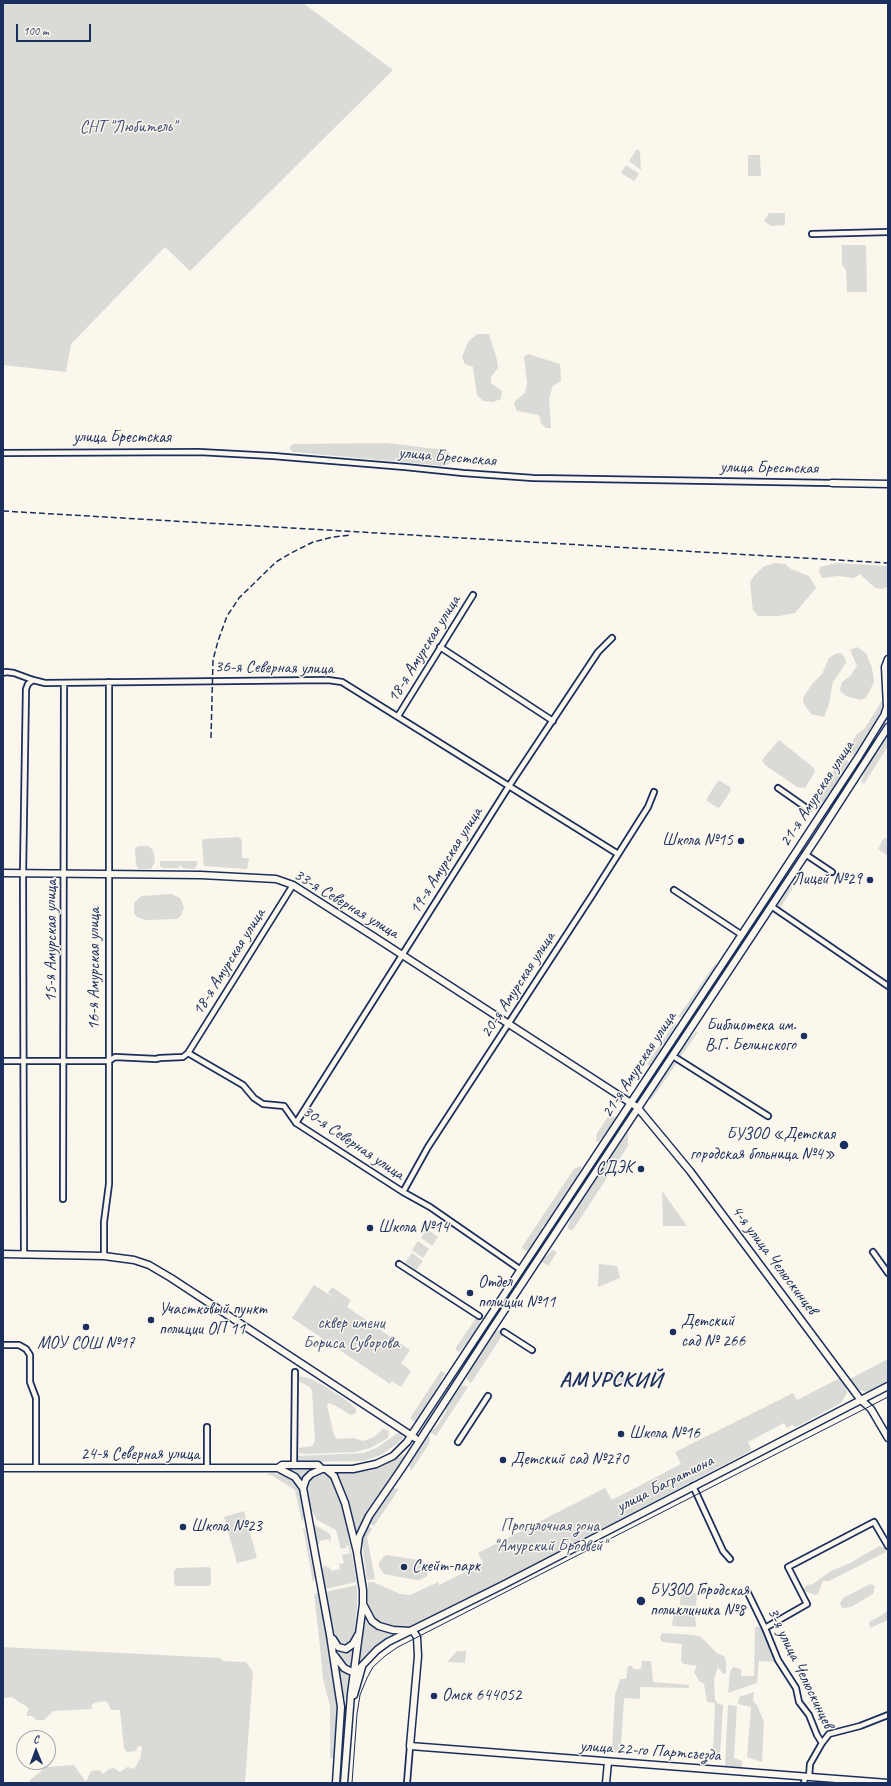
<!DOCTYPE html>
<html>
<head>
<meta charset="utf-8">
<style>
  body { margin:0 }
  #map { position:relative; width:891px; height:1786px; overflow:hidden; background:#fbf7ec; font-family:Caveat,sans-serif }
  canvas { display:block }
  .frame { position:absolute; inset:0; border:4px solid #1b2f5e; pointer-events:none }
  .north { position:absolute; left:16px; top:1730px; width:40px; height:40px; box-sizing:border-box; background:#fbf7ec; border:1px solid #a1a7b3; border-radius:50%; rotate:359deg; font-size:11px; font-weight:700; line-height:16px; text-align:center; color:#1b2f5e }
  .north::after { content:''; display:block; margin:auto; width:14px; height:18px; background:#1b2f5e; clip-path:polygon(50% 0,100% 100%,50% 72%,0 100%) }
  .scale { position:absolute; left:16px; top:24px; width:75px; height:18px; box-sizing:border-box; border:2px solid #1b2f5e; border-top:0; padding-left:5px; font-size:12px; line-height:14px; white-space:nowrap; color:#1b2f5e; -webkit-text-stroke:3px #fbf7ec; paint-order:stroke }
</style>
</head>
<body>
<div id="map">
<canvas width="891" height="1786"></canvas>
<div class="frame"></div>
<div class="north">С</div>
<div class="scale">100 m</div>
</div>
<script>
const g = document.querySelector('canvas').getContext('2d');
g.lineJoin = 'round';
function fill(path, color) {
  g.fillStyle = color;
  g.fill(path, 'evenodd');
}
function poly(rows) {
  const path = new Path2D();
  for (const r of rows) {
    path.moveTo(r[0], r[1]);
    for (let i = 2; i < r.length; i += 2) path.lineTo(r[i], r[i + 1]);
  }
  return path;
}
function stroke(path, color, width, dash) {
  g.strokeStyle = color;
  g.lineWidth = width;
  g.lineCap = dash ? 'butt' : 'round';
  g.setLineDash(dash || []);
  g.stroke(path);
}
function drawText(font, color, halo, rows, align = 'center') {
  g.font = font + ' Caveat,sans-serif';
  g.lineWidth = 3;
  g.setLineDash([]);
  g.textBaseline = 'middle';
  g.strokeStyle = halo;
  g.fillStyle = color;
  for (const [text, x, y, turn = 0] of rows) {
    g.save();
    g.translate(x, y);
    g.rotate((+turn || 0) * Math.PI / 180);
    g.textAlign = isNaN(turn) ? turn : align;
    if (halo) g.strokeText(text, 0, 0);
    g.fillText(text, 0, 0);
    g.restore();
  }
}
const green = poly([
  [3,3,303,3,393,70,190,271,165,247,71,344,66,372,3,365],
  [637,149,640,152,641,170,629,161],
  [748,155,760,155,761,176,748,176],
  [626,165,639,174,634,181,621,173],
  [769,213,785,213,785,225,771,226,764,221],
  [842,245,866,245,867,292,847,292,846,270,842,265],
  [477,334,489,334,497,360,498,368,491,377,491,383,502,391,501,399,493,402,483,401,477,395,473,367,465,364,462,357,468,342],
  [528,354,560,364,561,381,553,386,549,398,551,428,546,428,541,423,539,415,517,411,514,404,516,400,525,393,527,383,524,357],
  [387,443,445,450,450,453,450,463,445,466,293,452,289,448,293,444],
  [774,563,785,564,791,569,809,576,816,588,795,613,779,616,758,616,753,610,752,603,750,582,754,576,763,567],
  [836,563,888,566,888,587,881,589,875,588,860,574,854,578,838,576,822,578,819,572,820,567],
  [857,647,866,653,872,668,874,682,866,698,861,700,846,696,841,692,840,689,842,682,850,676,857,666,850,650],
  [841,653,845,658,846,663,833,682,829,704,824,717,811,714,804,704,803,698,812,684,822,674,829,658,835,654],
  [883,699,881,711,856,753,850,756,845,753,857,734,865,728],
  [888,738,888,746,864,784,861,782,867,766,883,741],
  [779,740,814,768,815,772,805,788,797,787,765,765,762,760],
  [842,757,849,762,848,766,819,810,816,811,811,808],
  [718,781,720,781,730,787,731,790,720,807,718,808,707,801,707,798],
  [238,837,242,840,242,858,249,858,247,869,204,866,202,842,203,839],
  [886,838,888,840,888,856,878,849,883,839],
  [138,846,148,846,153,850,155,862,151,869,138,869,136,864,135,848],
  [160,861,197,861,197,865,194,869,182,868,182,866,179,866,179,868,163,868,160,866],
  [788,885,793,888,780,908,775,905],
  [171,894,180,898,184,907,181,916,177,919,146,920,137,917,134,913,134,903,141,896],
  [715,964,717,966,681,1018,678,1017],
  [675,1022,676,1026,650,1066,647,1064],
  [696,1031,698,1032,679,1059,676,1056],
  [672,1062,677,1063,651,1100,648,1097],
  [639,1063,642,1066,630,1086,623,1084],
  [610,1114,616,1118,608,1131,598,1142,596,1141,597,1133],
  [628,1132,628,1146,572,1231,567,1228,573,1214],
  [581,1166,582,1166,577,1179,552,1217,542,1227,542,1231,528,1252,523,1249,522,1247,574,1169],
  [662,1191,687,1226,663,1226],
  [427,1229,438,1237,432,1246,421,1238],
  [418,1241,429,1249,423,1258,412,1250],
  [553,1250,557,1252,548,1266,541,1261],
  [412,1253,423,1261,416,1270,405,1262],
  [599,1264,617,1266,620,1278,598,1287],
  [314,1285,334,1298,328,1293,332,1287,351,1300,347,1307,410,1350,401,1363,411,1371,401,1387,392,1381,390,1384,292,1318],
  [476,1318,479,1320,480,1324,468,1342,459,1352,455,1349],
  [499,1330,504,1333,471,1383,467,1380,466,1375,494,1332],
  [888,1359,888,1382,867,1392,859,1390,850,1379],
  [612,1369,627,1380,623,1386,608,1375],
  [441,1371,445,1373,438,1387,415,1422,410,1418],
  [299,1376,309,1378,323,1385,349,1402,356,1409,356,1413,351,1415,334,1405,329,1403,327,1405,334,1435,337,1439,354,1438,363,1441,374,1437,383,1429,389,1431,388,1438,370,1448,356,1452,307,1454,299,1453,299,1448,312,1446,315,1441,312,1391,310,1387,296,1380],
  [840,1378,846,1387,847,1393,841,1403,796,1427,792,1425,787,1428,784,1423,748,1442,752,1450,457,1605,417,1625,403,1628,385,1626,375,1619,370,1613,368,1605,368,1582,373,1582,400,1594,410,1595,438,1582,439,1585,483,1563,478,1553,605,1488,612,1500,681,1464,675,1452,793,1393,797,1400],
  [464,1385,468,1387,436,1436,430,1432,437,1426,446,1412,446,1408,461,1386],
  [400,1431,403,1438,398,1443,381,1455,363,1461,302,1462,298,1461,296,1458,296,1456,364,1453,378,1447],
  [428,1435,430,1438,429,1444,411,1471,409,1465],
  [403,1455,406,1456,403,1463,368,1512,356,1533,348,1499,337,1473,370,1471,379,1468],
  [282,1468,317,1468,308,1472,302,1481,294,1472],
  [270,1473,284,1474,296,1481,300,1492,304,1518,302,1522,295,1490,271,1475,267,1475],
  [318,1473,323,1473,330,1477,339,1497,344,1514,357,1582,325,1589,321,1571,323,1567,326,1565,326,1567,329,1567,331,1571,340,1569,339,1564,344,1563,342,1555,350,1553,348,1545,346,1546,346,1548,341,1549,336,1530,317,1520,310,1508,306,1486,310,1478],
  [393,1488,399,1489,374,1526,370,1524,370,1520],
  [244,1511,257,1558,237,1563,224,1517],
  [312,1523,330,1534,331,1538,330,1543,329,1539,319,1541,320,1545,316,1543],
  [367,1525,372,1529,367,1537,375,1579,367,1580,362,1542],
  [303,1528,305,1529,315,1579,313,1582],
  [879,1546,886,1548,886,1552,829,1581,823,1581,818,1594,815,1595,804,1591,804,1588,807,1585,813,1584,831,1571,852,1562],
  [387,1555,424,1561,428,1568,427,1576,420,1580,416,1580,384,1574,379,1567,379,1563,384,1556],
  [209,1567,211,1570,211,1583,209,1586,177,1586,174,1584,174,1571,177,1568],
  [870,1584,875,1586,873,1594,851,1607,842,1608,840,1603,843,1598],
  [357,1585,357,1607,354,1638,350,1645,341,1646,336,1640,325,1592],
  [681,1592,697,1593,696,1606,680,1605],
  [318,1593,331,1661,338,1710,335,1757,330,1759,330,1706,323,1679,319,1637,314,1594],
  [888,1610,888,1620,870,1628,869,1622,882,1615],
  [365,1614,370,1623,378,1628,394,1633,402,1632,389,1638,375,1648,360,1662,358,1669],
  [674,1614,695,1615,696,1626,694,1627,673,1626,672,1624],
  [762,1626,776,1662,759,1661,757,1683,728,1693,730,1672,733,1667,741,1669,741,1676,754,1676,755,1627],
  [662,1633,694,1635,701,1637,717,1653,724,1656,726,1661,726,1673,723,1674,718,1667,714,1679,715,1700,718,1704,723,1705,720,1756,717,1759,713,1756,715,1703,707,1702,704,1684,699,1681,694,1672,697,1666,684,1664,681,1661,682,1644,662,1642,660,1637],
  [355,1646,352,1669,347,1668,340,1660,337,1649],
  [3,1647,220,1658,223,1661,246,1662,253,1672,245,1783,30,1783,30,1780,46,1767,73,1765,75,1766,85,1781,87,1780,91,1771,99,1770,103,1774,109,1769,114,1768,120,1772,127,1767,134,1769,140,1759,142,1748,141,1746,138,1746,136,1751,127,1752,124,1748,120,1710,111,1710,108,1703,106,1701,94,1703,91,1706,93,1709,53,1711,44,1720,36,1720,32,1716,27,1716,27,1712,29,1709,25,1705,22,1704,12,1697,3,1698],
  [457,1651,466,1651,465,1663,447,1662],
  [642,1661,651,1661,653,1682,689,1685,689,1688,640,1687,640,1699,624,1698,621,1745,620,1752,615,1753,612,1748,615,1695,620,1679,626,1679,628,1666,632,1666,633,1669,641,1669],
  [338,1667,345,1672,351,1674,346,1699,344,1698],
  [754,1692,753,1701,757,1705,764,1722,762,1762,747,1757,751,1707,738,1704,739,1697],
  [728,1705,737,1706,734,1758,742,1761,742,1767,725,1766]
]);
const street = poly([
  [812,234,888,232],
  [3,453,199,452,273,456,405,467,463,473,533,478,832,483],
  [440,647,553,721],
  [3,673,6,672,14,673,33,680,45,683,328,680,342,682,618,854],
  [398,716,473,595],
  [778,788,808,809],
  [805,854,832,872],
  [674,890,742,935],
  [771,906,888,986],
  [188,1053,293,885],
  [676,1058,768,1116],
  [3,1061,109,1061,115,1057,156,1059,160,1058,183,1057,188,1053,243,1085,254,1098,263,1104,284,1106,296,1123,403,1192,430,1207,521,1270],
  [296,1123,509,786,598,652,612,638],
  [403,1192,428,1147,591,897,648,807,654,792],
  [63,1199,64,683],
  [873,1252,888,1273],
  [24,1255,23,873,26,689,28,684,33,680],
  [104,1256,104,1222,109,1184,109,682],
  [399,1264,479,1316],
  [504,1332,532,1350],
  [3,1345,19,1345,26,1349,30,1355,30,1382,36,1398,36,1468],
  [458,1442,488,1396],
  [294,1465,295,1372],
  [207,1468,207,1427],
  [693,1486,723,1551,730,1559],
  [748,1593,765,1628,778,1660,796,1688,799,1702,809,1715,817,1735,822,1743,810,1764,809,1777],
  [765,1628,807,1604,788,1567,874,1522,888,1546],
  [822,1743,829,1734,860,1726,888,1715],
  [407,1783,410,1746],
  [804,1783,805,1777]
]);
const secondary = poly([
  [832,483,888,484],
  [885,713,887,707,885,667,888,659],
  [3,873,201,875,276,879,293,885,373,936,637,1107,690,1171,860,1399,871,1409,888,1438],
  [3,1254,104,1256,134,1260,149,1265,171,1278,415,1438],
  [3,1468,278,1468,282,1465,318,1465,322,1469],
  [278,1468,295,1477,303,1488],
  [326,1469,334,1476,345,1503,357,1552,363,1590,363,1604,351,1694,344,1783],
  [357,1552,359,1537,369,1516,402,1468,494,1326,819,834,888,727],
  [363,1604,372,1621,379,1626,393,1630,410,1631],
  [413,1631,417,1637,418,1656,410,1746,888,1783],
  [333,1639,338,1647,346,1649,353,1644,358,1635],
  [335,1656,344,1668,350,1671,357,1671,377,1650,388,1642,503,1585,888,1386],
  [354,1695,362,1667],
  [336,1783,341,1707,330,1635,303,1488,306,1479,311,1474,322,1469,353,1469,376,1464,393,1456,407,1442,764,901,859,756,888,709],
  [606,1783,608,1762]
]);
const tram = poly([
  [352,1783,357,1714,360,1695,367,1678,373,1667,385,1656,398,1647,888,1397]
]);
const rail = poly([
  [3,511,888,563],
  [211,738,213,660,218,641,227,616,239,598,276,562,291,553,313,542,333,537,351,535]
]);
const markers = [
  [741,841,4,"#1b2f5e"],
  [870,880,4,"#1b2f5e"],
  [804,1036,4,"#1b2f5e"],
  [844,1145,5,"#1b2f5e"],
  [641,1169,4,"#1b2f5e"],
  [370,1228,4,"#1b2f5e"],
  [470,1293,4,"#1b2f5e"],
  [151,1320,4,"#1b2f5e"],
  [86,1327,4,"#1b2f5e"],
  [673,1332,4,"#1b2f5e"],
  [621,1434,4,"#1b2f5e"],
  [503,1460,4,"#1b2f5e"],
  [183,1527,4,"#1b2f5e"],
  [404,1567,4,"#1b2f5e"],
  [641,1601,5,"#1b2f5e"],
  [434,1696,4,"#1b2f5e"]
];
const parkNames = [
  ["СНТ \"Любитель\"",128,128],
  ["сквер имени",351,1324],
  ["Бориса Суворова",351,1344],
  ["Прогулочная зона",550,1527],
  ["\"Амурский Бродвей\"",550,1547]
];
const streetNames = [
  ["улица Брестская",122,438],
  ["улица Брестская",447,457,5],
  ["улица Брестская",769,468,1],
  ["18-я Амурская улица",424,649,-58],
  ["36-я Северная улица",274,668,1],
  ["21-я Амурская улица",817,794,-57],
  ["19-я Амурская улица",446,861,-58],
  ["33-я Северная улица",346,904,31],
  ["15-я Амурская улица",52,941,-90],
  ["18-я Амурская улица",229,962,-58],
  ["16-я Амурская улица",95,969,-90],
  ["20-я Амурская улица",518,985,-57],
  ["21-я Амурская улица",639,1065,-57],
  ["30-я Северная улица",353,1143,34],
  ["4-я улица Челюскинцев",774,1260,53],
  ["24-я Северная улица",140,1455],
  ["улица Багратиона",665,1484,-27],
  ["3-я улица Челюскинцев",800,1668,64],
  ["улица 22-го Партсъезда",650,1751,4]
];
const poiNames = [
  ["Школа №15",733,841,"right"],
  ["Лицей №29",862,880,"right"],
  ["Библиотека им.",796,1026,"right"],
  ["В.Г. Белинского",796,1046,"right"],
  ["БУЗОО «Детская",835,1135,"right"],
  ["городская больница №4»",835,1155,"right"],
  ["СДЭК",633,1169,"right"],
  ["Школа №14",378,1228],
  ["Отдел",478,1283],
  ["полиции №11",478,1303],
  ["Участковый пункт",159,1310],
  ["полиции ОП 11",159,1330],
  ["Детский",681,1322],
  ["сад № 266",681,1342],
  ["МОУ СОШ №17",86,1344,"center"],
  ["Школа №16",629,1434],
  ["Детский сад №270",511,1460],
  ["Школа №23",191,1527],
  ["Скейт-парк",412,1567],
  ["БУЗОО Городская",650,1591],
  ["поликлиника №8",650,1611],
  ["Омск 644052",442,1696]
];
const districtNames = [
  ["АМУРСКИЙ",611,1380]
];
fill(green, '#dadad7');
stroke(street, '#1b2f5e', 8);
stroke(secondary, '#1b2f5e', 9);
stroke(street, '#fbf7ec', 4.5);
stroke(secondary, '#fbf7ec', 6);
stroke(tram, '#1b2f5e', 1);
stroke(rail, '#1b2f5e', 1.5, [6, 3]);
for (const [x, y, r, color] of markers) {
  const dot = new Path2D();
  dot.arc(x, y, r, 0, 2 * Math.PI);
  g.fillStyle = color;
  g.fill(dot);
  stroke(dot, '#fbf7ec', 1.5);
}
drawText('17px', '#415176', '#fbf7ec', parkNames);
drawText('17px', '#1b2f5e', '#fbf7ec', streetNames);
drawText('17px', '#1b2f5e', '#fbf7ec', poiNames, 'left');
g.letterSpacing = '1px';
drawText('bold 21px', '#1b2f5e', '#fbf7ec', districtNames);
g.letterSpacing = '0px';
</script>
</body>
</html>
